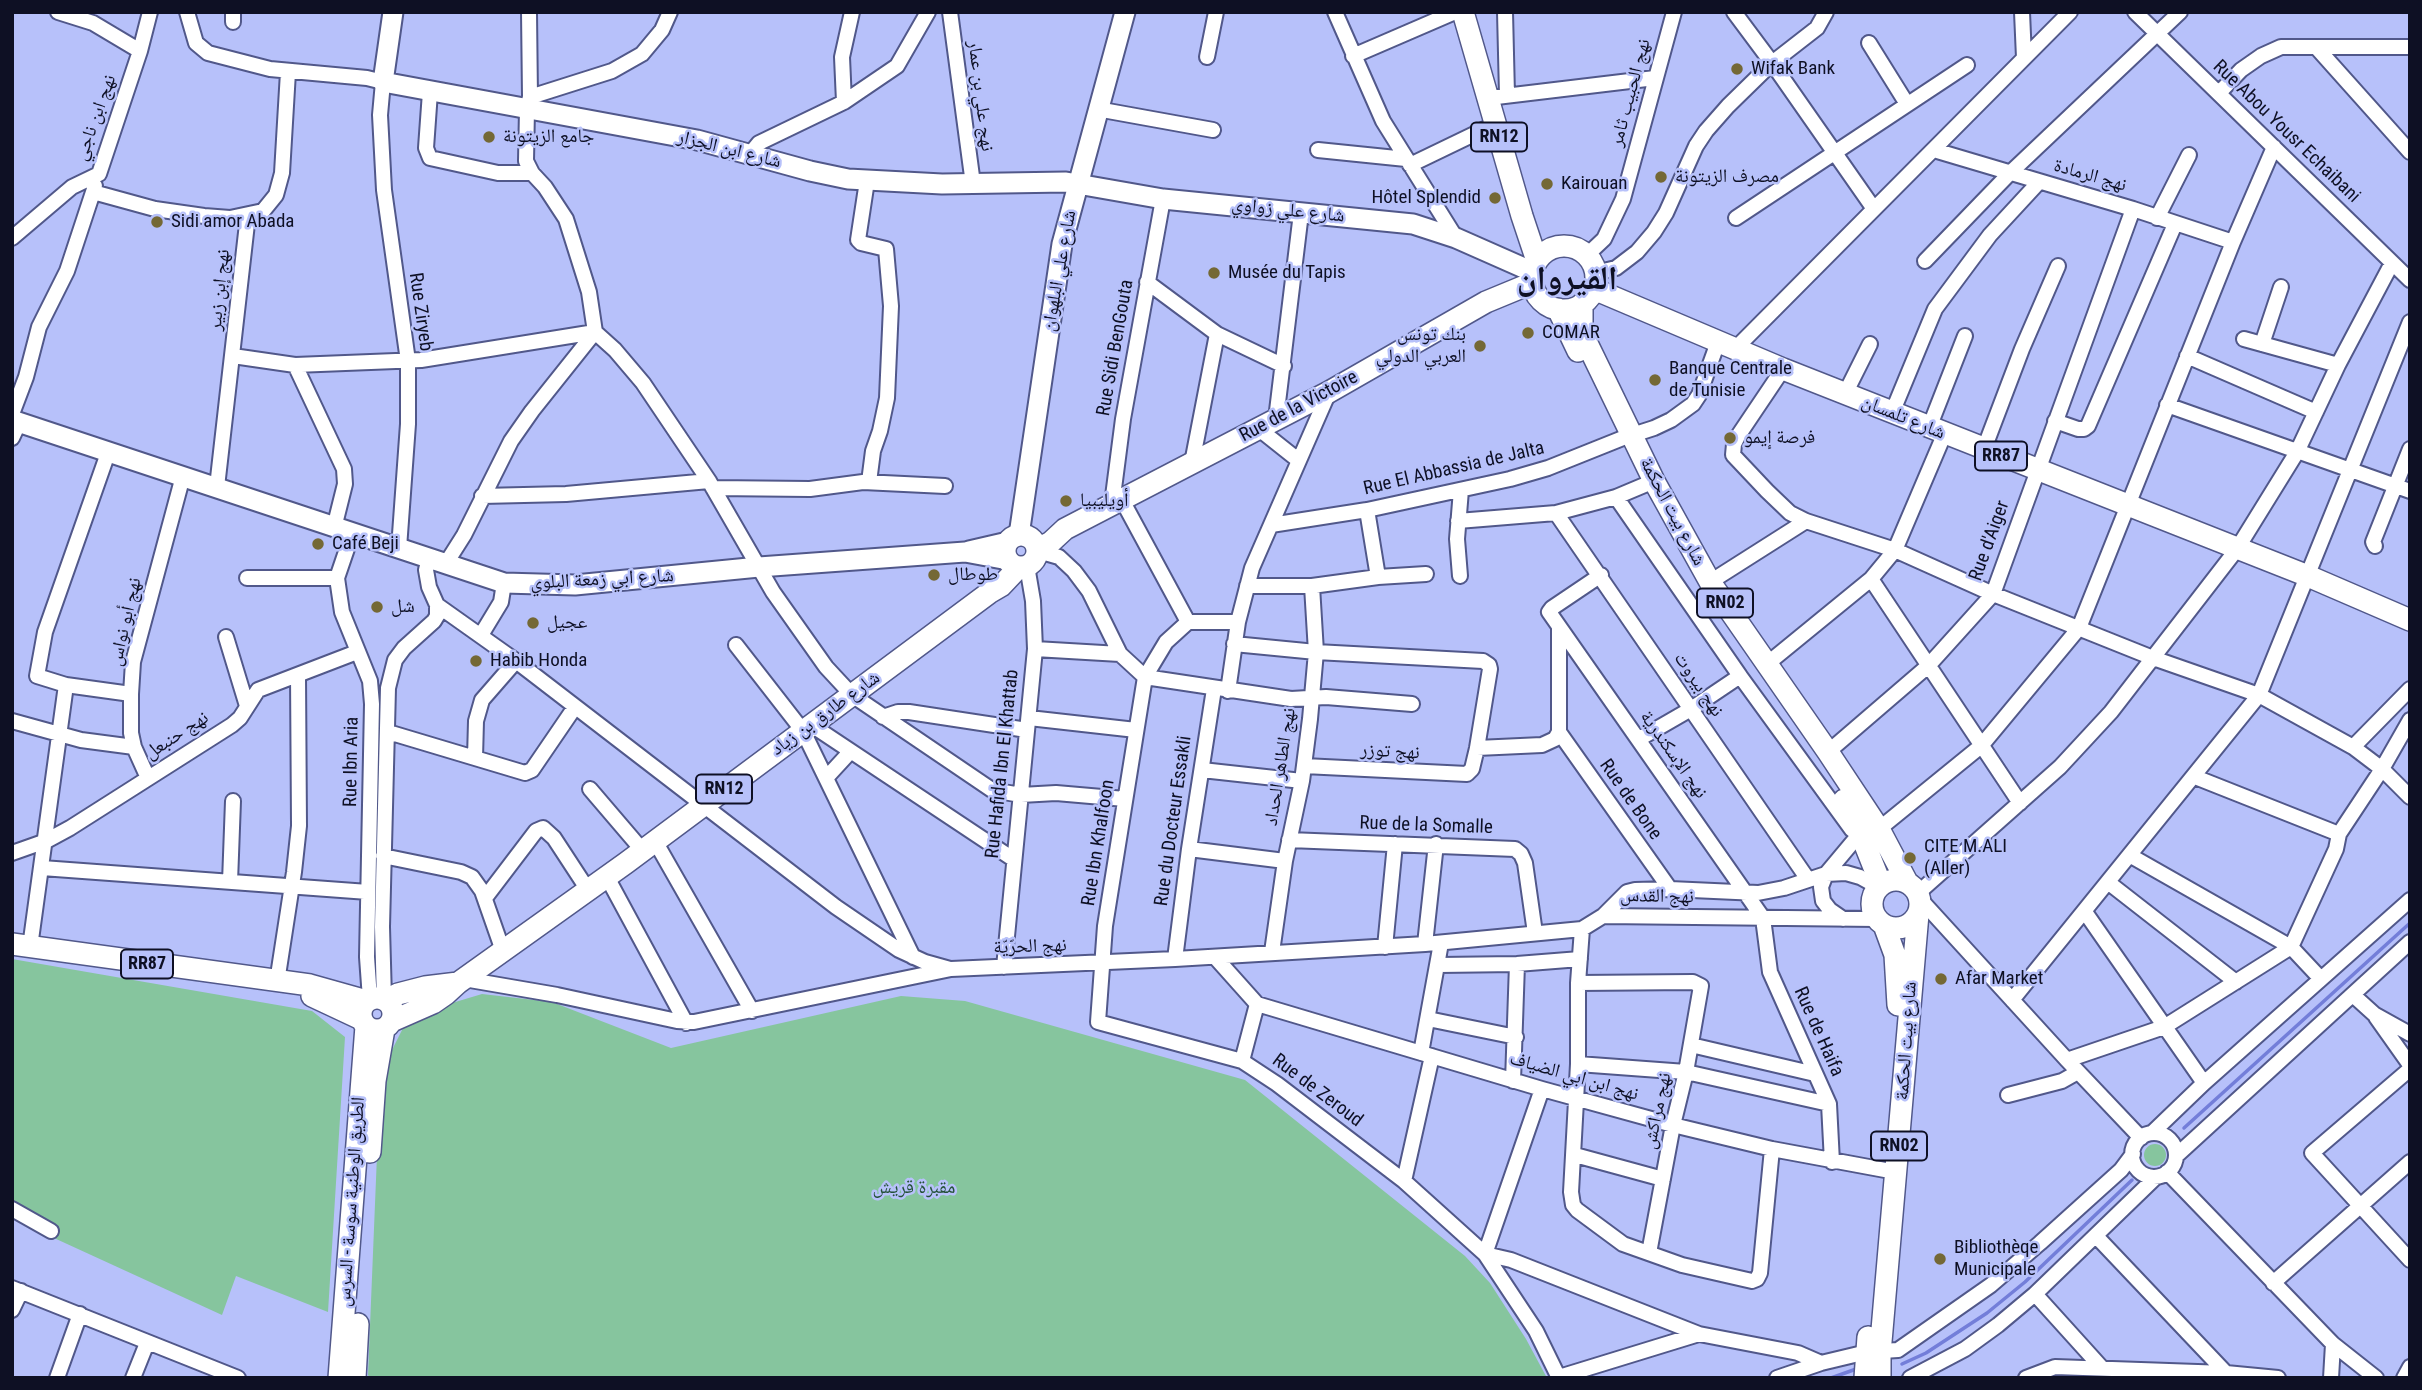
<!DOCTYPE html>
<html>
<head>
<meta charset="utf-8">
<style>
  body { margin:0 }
  #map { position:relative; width:2422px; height:1390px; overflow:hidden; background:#b7c1fa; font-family:"Roboto Condensed",sans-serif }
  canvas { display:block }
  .frame { position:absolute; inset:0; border:14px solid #0e1024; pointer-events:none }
</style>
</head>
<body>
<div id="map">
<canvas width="2422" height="1390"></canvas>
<div class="frame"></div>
</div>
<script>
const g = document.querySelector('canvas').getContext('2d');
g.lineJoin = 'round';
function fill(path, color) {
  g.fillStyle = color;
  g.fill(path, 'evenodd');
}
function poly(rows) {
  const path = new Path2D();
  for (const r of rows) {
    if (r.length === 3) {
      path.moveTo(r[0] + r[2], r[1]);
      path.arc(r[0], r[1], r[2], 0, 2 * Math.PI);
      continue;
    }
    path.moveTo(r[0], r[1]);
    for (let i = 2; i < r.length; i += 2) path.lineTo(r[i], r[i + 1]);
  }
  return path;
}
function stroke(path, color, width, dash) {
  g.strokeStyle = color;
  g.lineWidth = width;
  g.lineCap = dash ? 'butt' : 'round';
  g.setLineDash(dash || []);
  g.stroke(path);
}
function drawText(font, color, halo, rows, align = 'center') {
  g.font = font + ' "Roboto Condensed","Noto Naskh Arabic",sans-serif';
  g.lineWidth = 5;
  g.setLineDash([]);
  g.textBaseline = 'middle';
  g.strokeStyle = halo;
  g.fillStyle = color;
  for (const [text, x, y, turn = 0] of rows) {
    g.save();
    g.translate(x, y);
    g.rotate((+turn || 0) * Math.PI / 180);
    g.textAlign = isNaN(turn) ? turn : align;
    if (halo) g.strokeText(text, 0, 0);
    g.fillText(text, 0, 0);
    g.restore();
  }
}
const green = poly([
  [12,959,312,1011,345,1037,328,1312,236,1276,222,1315,54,1238,57,1227,12,1208],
  [482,994,552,1002,671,1048,901,996,965,1001,1245,1080,1465,1256,1490,1283,1526,1339,1547,1378,370,1378,368,1375,379,1106,390,1054,404,1026,432,1009],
  [2155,1155,11]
]);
const stream = poly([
  [2184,1128,2410,923],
  [1902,1364,1926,1353,1987,1313,2025,1282,2132,1180],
  [1831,1378,1859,1368]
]);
const street = poly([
  [58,12,93,23,140,51],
  [187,12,196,43,208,53,270,69,367,78,383,82,380,115,384,190,408,361,408,424,399,548],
  [233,12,233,22],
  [529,12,530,97,527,109,526,161,532,173,545,187,566,219,589,292,595,332,615,350,643,383,709,481,773,592,826,667,852,695,992,790,1021,795,1056,793,1125,799],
  [950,12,973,184],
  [1335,12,1383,121,1456,238],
  [1505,12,1507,95],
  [1734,12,1772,63,1874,209],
  [2022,12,2024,58],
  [2135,12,2410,280],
  [1869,43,1907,104],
  [2317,48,2410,152],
  [1353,56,1455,12],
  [1207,57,1216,12],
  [430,92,426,148,430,158,498,173,532,173],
  [2219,93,2241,70,2261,56,2281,47,2410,47],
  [530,97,612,71,642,54,662,30,670,12],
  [1488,98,1655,78],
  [844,102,842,57,852,12],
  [1097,109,1213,130],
  [1318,150,1406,159],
  [1934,150,2133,209,2233,242],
  [750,154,759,143,844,102,897,66,928,12],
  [1410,165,1495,124],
  [867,181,858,240,861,243,886,249,891,306,887,398,880,431,873,451,869,482],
  [93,192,155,209,204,216,230,218,263,211,276,195,282,173,288,72],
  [1736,218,1967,65],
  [2157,218,2189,155],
  [12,238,72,187,99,174,140,51,150,12],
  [1587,255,1604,239,1623,199,1674,12],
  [1925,261,2010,173,2180,12],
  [1595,273,1616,268,1637,252,1654,232,1666,213,1696,146,1706,131,1728,106,1772,63,1817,28,1826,12],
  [1147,282,1217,334,1284,366],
  [2244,339,2338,365],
  [2262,344,2281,287],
  [1736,348,2070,12],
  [233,356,295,365,421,360,595,332],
  [2187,356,2316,412],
  [295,365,344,469,345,484,334,528],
  [1783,369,1738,436,1734,444,1733,455,1767,491,1790,513,1806,521,1895,550,1993,594,2153,658,2259,695,2353,747,2382,769,2410,797],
  [1845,394,1870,344],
  [2167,405,2410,491],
  [1892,413,1935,309,1990,235,2039,182],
  [12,414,26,377,39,327,67,271,95,186],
  [1276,419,1301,213],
  [2055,421,2078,429,2084,429,2088,426,2175,224],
  [1929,428,1965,336],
  [1259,429,1298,460],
  [12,438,19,423],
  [1984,449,2022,349,2058,266],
  [108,453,45,632,37,676,66,685,131,694],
  [1192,463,1217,334],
  [217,487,248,215],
  [713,488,810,489,863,482,945,486],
  [482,496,566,494,709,481],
  [1616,497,1740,676,1852,830],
  [1122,500,1188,622,1238,622],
  [1112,504,1123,419,1163,199],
  [1367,510,1378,577],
  [1556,513,1807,878],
  [1458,521,1556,513,1616,497,1654,481],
  [1271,525,1367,510,1510,479,1548,468,1623,438,1654,428,1671,420,1693,404,1699,395,1718,342],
  [352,534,337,578,342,612,370,681,372,704,367,957,370,999],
  [2375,546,2373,542,2410,449],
  [1038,551,1059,557,1074,571,1089,591,1120,654,1145,677,1291,699,1326,697,1412,704],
  [429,558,426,570,429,587,437,605,516,661,836,907,899,950,925,962,950,969],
  [445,565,464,535,511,441,532,411,595,332],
  [1601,575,1552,608,1549,612,1763,918,1770,972,1829,1104,1832,1162],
  [1460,576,1457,539,1461,490],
  [247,578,337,578],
  [1871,579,2020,803],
  [1710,582,1806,521],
  [1247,586,1312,586,1378,577,1426,574],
  [1188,622,1166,642,1145,677,1105,926,1098,1022,1242,1061,1277,1084,1404,1181,1485,1254,1536,1331,1559,1378],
  [481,635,501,602,504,583],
  [226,637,247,706],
  [1234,644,1316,652,1483,661,1489,665,1490,669,1477,748,1472,769,1467,774,1304,766],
  [736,645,803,731,913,957],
  [1035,649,1120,654],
  [1767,664,1871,579,1895,550,1944,435],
  [1228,691,1238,622,1252,568,1329,392],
  [883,717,898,712,909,712,1027,730],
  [1029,718,1136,730],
  [12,721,81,740,134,747],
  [810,724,1013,859],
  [388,732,525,773,532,770,575,707],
  [1559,732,1670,889],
  [1639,739,1691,709,1740,676],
  [2353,747,2410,689],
  [1477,748,1542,745,1555,739,1559,732,1559,627],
  [1828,752,1928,666,1993,594,2133,209],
  [475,758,476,721,482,700,516,661],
  [1202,770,1302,781],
  [827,777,850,752],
  [2195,777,2339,834],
  [148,778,134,747,131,733,131,694,133,662,183,476],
  [590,789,643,851],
  [1879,829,1981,746,2079,628,2233,242,2274,147],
  [1289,840,1515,849,1521,854,1525,863,1535,933],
  [655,841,752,1011],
  [1189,849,1285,861],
  [12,853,46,841,70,828,232,725,240,718,258,690,357,652],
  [383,856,461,872,472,877,482,891,503,951],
  [2131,856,2291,947,2321,979],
  [42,868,368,892],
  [607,877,686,1023],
  [230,882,233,801],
  [2109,883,2236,982],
  [1918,893,2060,767,2111,712,2237,549,2297,452,2338,365,2392,263],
  [485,898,536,831,543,828,554,838,588,890],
  [1920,899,2067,1060,2141,1138],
  [2085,912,2204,1083],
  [1603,916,1877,919],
  [1843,919,1830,910,1823,901,1821,887,1826,874,1857,837],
  [1582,929,1578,983,1578,1064,1571,1192,1573,1205,1577,1210,1623,1244,1682,1265,1752,1281,1757,1279,1760,1273,1772,1149],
  [1425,944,1436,844],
  [30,947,66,685],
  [1385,947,1395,844],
  [1272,952,1285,861,1302,781,1310,719,1316,652,1312,586],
  [1215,957,1257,1004,1242,1061],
  [1175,959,1189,849,1214,689],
  [1439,965,1517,964,1580,959],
  [1004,967,1035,649,1033,601,1027,566],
  [464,979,557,995,677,1021,694,1022,951,969,1175,959,1425,944,1582,929,1603,916,1627,892,1635,890,1670,889,1758,893,1784,888,1826,874,1846,873,1860,877,1878,887],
  [277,982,294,872,299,826,298,675],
  [1578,983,1693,982,1701,986,1686,1072,1673,1125,1649,1253],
  [2353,995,2374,1014,2410,1034],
  [384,999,382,927,388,688,395,660,404,648,434,621,437,616,437,605],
  [2012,1000,2259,695,2410,322],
  [1257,1004,1542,1089,1673,1125,1772,1149,1885,1170],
  [2376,1017,2410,1065],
  [1428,1019,1516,1037],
  [1691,1045,1815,1074],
  [1421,1053,1441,943],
  [2067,1060,2164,1027,2291,947,2336,849,2339,834,2382,769,2410,720],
  [1578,1064,1686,1072,1829,1104],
  [2410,1069,2312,1153,2410,1260],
  [1513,1081,1517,964],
  [2008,1095,2062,1081,2078,1072],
  [2152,1133,2204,1083,2410,900],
  [2154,1155,22],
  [1575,1155,1663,1179],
  [2176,1156,2410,942],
  [2167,1172,2333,1344,2376,1378],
  [1404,1181,1432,1056],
  [12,1209,51,1231],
  [2096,1236,2226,1373],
  [1485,1254,1511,1260,1699,1334,1798,1353,1821,1363],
  [1485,1254,1542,1089],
  [2273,1283,2410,1162],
  [12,1288,238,1378],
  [2035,1294,2101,1367],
  [12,1310,21,1291],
  [1559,1377,1699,1334],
  [57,1378,80,1314],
  [133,1378,147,1343],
  [1777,1378,1821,1363,1867,1352,1898,1350,1991,1285,2040,1243,2121,1170,2133,1154],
  [1910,1378,1965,1349,1998,1325,2035,1294,2156,1177],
  [2026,1378,2055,1367,2226,1373,2278,1378],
  [2331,1378,2333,1344],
  [2404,1378,2410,1367]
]);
const secondary = poly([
  [393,12,383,82,697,140,810,171,848,179,942,184,1066,182,1163,199,1413,224,1456,238,1533,272],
  [12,420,504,583,575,585,759,567,965,552,1008,560],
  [1019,535,1062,244,1125,12],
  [969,551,1008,542]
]);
const primary = poly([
  [1463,12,1522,216,1537,261],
  [1564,278,32],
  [1594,289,1783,369,2308,576,2410,620],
  [1582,304,1582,333,1654,481,1710,582,1828,752,1879,829,1907,882],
  [1558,309,1578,351],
  [1021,551,16],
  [1038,549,1051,542,1065,529,1329,392,1486,302,1532,283],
  [1844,800,1852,812,1881,885],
  [1896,904,24],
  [1884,925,1895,955,1898,1005],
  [12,944,310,985,367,1001],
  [312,996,361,1019],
  [377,1014,16],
  [386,1000,398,994,425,987,458,983],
  [392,1021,433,1003,446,994,458,983,626,863,989,593,1001,586,1019,567],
  [370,1152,375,1081,384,1029],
  [339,1378,366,1026],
  [355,1378,358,1324],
  [1865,1378,1868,1337],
  [1880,1378,1880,1353,1918,914]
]);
const markers = [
  [1737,69,7,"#746835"],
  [489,137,7,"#746835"],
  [1661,177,7,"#746835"],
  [1547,184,7,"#746835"],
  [1495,198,7,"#746835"],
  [157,222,7,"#746835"],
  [1214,273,7,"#746835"],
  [1528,333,7,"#746835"],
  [1480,346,7,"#746835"],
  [1655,380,7,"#746835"],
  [1730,438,7,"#746835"],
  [1066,501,7,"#746835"],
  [318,544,7,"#746835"],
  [934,575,7,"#746835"],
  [377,607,7,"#746835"],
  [533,623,7,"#746835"],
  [476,661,7,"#746835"],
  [1910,858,7,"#746835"],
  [1941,979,7,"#746835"],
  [1940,1259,7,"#746835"]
];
const shields = [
  [1499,137,56],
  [2001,456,52],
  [1725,603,56],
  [724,789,56],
  [147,964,52],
  [1899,1146,56]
];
const shieldNames = [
  ["RN12",1499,137],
  ["RR87",2001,456],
  ["RN02",1725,603],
  ["RN12",724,789],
  ["RR87",147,964],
  ["RN02",1899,1146]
];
const poiNames = [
  ["Wifak Bank",1751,69],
  ["جامع الزيتونة",503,137],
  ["مصرف الزيتونة",1675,177],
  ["Kairouan",1561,184],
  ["Hôtel Splendid",1481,198,"right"],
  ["Sidi amor Abada",171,222],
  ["Musée du Tapis",1228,273],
  ["COMAR",1542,333],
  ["بنك تونس",1466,335,"right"],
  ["العربي الدولي",1466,357,"right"],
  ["Banque Centrale",1669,369],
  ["de Tunisie",1669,391],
  ["فرصة إيمو",1744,438],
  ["أويليبيا",1080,501],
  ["Café Beji",332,544],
  ["طوطال",948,575],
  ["شل",391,607],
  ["عجيل",547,623],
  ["Habib Honda",490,661],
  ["CITE M.ALI",1924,847],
  ["(Aller)",1924,869],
  ["Afar Market",1955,979],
  ["Bibliothèqe",1954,1248],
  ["Municipale",1954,1270]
];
const streetNames = [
  ["نهج الحبيب ثامر",1631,93,-75],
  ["نهج علي بن عمار",980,96,83],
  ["نهج ابن ناجي",96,118,-70],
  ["Rue Abou Yousr Echaibani",2286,132,44],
  ["شارع ابن الجزار",729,150,14],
  ["نهج الرمادة",2090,176,16],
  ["شارع علي زواوي",1288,211,6],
  ["شارع علي البلهوان",1060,271,-80],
  ["نهج إبن زبير",220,290,-84],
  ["Rue Ziryeb",420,312,82],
  ["Rue Sidi BenGouta",1116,348,-80],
  ["Rue de la Victoire",1299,407,-28],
  ["شارع تلمسان",1903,418,22],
  ["Rue El Abbassia de Jalta",1454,469,-13],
  ["شارع بيت الحكمة",1672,512,62],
  ["Rue d'Aiger",1990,541,-70],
  ["شارع ابي زمعة البلوي",602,580,-3],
  ["نهج أبو نواس",126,622,-77],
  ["نهج بيروت",1698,685,56],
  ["شارع طارق بن زياد",826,714,-36],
  ["نهج حنبعل",177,736,-33],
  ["نهج توزر",1390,752,3],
  ["نهج الإسكندرية",1673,755,55],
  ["Rue Ibn Aria",352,762,-89],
  ["Rue Hafida Ibn El Khattab",1003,764,-84],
  ["نهج الطاهر الحداد",1281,767,-81],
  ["Rue de Bone",1630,800,55],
  ["Rue du Docteur Essakli",1174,821,-82],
  ["Rue de la Somalle",1426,826,2],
  ["Rue Ibn Khalfoon",1099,843,-81],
  ["نهج القدس",1657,897,1],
  ["نهج الحرّيّة",1030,947,-2],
  ["Rue de Haifa",1818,1032,66],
  ["شارع بيت الحكمة",1907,1041,-86],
  ["نهج ابن ابي الضياف",1574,1077,16],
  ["Rue de Zeroud",1317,1091,37],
  ["نهج مراكش",1658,1111,-78],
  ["الطريق الوطنية سوسة - السرس",352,1202,-86]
];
const parkNames = [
  ["مقبرة قريش",914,1188]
];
const townNames = [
  ["القيروان",1567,281]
];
fill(green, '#86c59e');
stroke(stream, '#737ed9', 3.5);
stroke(street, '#51588a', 18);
stroke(secondary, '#51588a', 23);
stroke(primary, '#51588a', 24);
stroke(street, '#fff', 14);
stroke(secondary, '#fff', 19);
stroke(primary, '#fff', 21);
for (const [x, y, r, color] of markers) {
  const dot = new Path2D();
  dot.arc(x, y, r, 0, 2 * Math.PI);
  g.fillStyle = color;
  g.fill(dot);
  stroke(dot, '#b7c1fa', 2.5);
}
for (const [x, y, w] of shields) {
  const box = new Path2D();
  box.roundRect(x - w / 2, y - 14.5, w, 29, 5);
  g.fillStyle = '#b7c1fa';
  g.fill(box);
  stroke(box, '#0e1024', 2);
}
drawText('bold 18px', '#0e1024', null, shieldNames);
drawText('19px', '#0e1024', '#b7c1fa', poiNames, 'left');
drawText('19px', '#0e1024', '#b7c1fa', streetNames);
drawText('19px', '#255238', '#b7c1fa', parkNames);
drawText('bold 33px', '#0e1024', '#b7c1fa', townNames);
</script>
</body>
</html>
